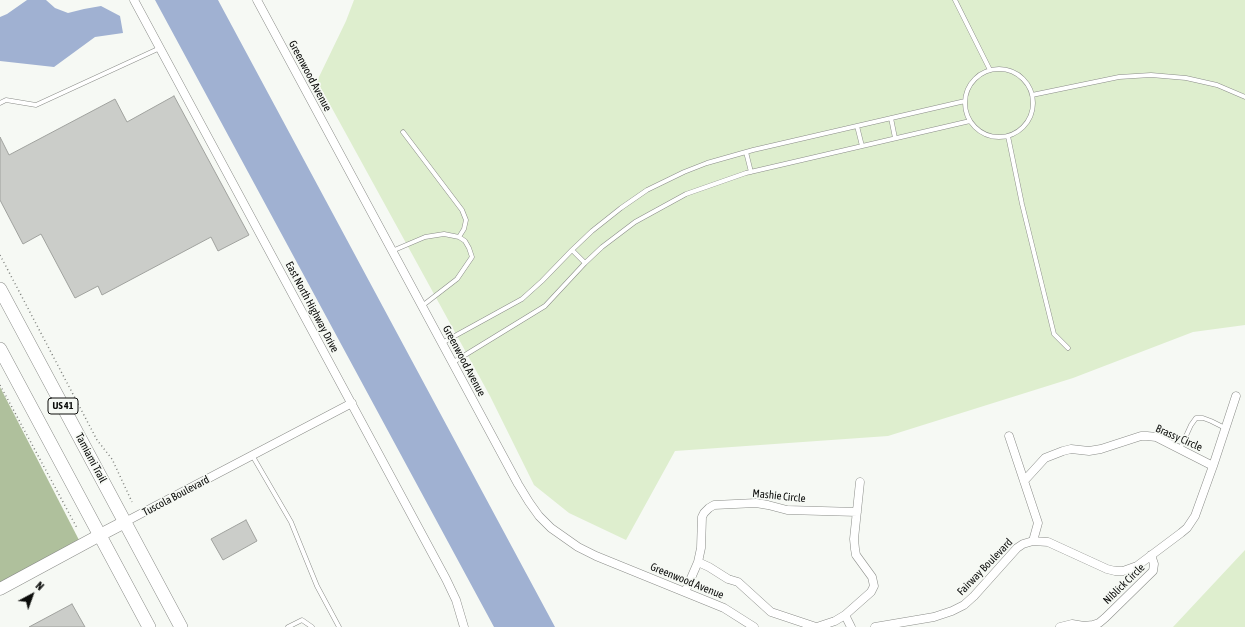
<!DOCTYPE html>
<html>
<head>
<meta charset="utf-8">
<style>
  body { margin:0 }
  #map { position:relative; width:1245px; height:627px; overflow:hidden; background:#f6f9f4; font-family:"Asap Condensed",sans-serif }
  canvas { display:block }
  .north { position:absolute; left:12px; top:575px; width:40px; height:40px; -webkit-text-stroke:3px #f6f9f4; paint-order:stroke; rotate:41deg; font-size:11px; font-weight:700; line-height:16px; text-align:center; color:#0c0d0b }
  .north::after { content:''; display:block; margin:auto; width:14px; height:18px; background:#0c0d0b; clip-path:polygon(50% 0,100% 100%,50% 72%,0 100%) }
</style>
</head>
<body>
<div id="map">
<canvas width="1245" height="627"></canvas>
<div class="north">N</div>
</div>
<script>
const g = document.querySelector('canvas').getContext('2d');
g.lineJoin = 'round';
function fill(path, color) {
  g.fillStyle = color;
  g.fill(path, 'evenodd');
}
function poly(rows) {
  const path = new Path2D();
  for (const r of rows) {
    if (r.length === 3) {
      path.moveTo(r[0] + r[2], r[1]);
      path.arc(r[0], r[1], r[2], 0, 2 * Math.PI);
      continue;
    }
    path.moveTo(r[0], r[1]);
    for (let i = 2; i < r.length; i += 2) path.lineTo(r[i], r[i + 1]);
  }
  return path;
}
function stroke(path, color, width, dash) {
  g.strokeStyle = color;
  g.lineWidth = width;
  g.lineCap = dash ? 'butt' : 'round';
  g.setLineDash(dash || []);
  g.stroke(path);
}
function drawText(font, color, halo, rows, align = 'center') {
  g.font = font + ' "Asap Condensed",sans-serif';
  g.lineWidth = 3.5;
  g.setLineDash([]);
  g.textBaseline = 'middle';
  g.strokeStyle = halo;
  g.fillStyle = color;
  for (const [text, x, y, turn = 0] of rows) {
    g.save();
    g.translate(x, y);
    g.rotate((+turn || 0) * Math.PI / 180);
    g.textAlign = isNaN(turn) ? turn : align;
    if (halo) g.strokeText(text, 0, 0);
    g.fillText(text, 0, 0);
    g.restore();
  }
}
const green = poly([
  [354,0,1245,0,1245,325,1193,332,1073,378,888,436,675,451,626,540,569,513,534,485,490,396,317,81,346,21],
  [1245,550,1245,627,1173,627]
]);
const forest = poly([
  [0,387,79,540,0,584]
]);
const water = poly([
  [27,0,46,0,55,8,68,13,84,9,101,6,120,16,123,33,95,37,54,67,0,61,0,17,7,14],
  [155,0,218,0,555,627,494,627]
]);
const building = poly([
  [174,96,249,235,218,251,211,237,102,295,98,286,75,298,41,234,23,244,0,200,0,137,9,155,115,99,127,122,174,96],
  [246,520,257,541,223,560,211,539,246,520],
  [72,604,85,627,29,627,72,604]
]);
const path = poly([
  [0,255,97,440,112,459,132,502],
  [0,385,77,528]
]);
const lane = poly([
  [955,0,990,70],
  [999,103,34],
  [1032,95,1119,77,1151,75,1186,78,1217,85,1245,97],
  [0,103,6,100,36,105,160,48],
  [891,118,895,138],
  [857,126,862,146],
  [403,132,462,210,466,220,464,229,459,237],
  [1008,136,1022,204,1054,334,1068,348],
  [746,152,751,172],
  [572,250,585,263],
  [392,251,425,237,444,234,459,237,465,241,469,248,472,257,457,279,422,306],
  [442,343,522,299,542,281,572,250,592,231,621,208,647,190,684,172,707,163,753,150,965,101],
  [452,363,545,306,585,263,602,247,635,222,686,194,746,173,970,121],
  [1180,449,1191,425,1196,418,1203,418,1211,421,1225,428],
  [252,455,291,522,317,586,339,627],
  [288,627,302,620,312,627]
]);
const street = poly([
  [134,0,446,579,456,600,464,627],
  [257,0,518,484,529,502,539,516,551,528,578,547,596,556,724,608,754,627],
  [1009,436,1038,523,1033,541],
  [1024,481,1045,458,1063,451,1071,449,1089,451,1101,449,1141,436,1147,436,1156,437,1213,466],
  [125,522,352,403],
  [698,562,709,567,728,579,738,582,771,612,816,627],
  [685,592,698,562,701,548,702,517,704,513,709,508,714,505,756,503,768,505,787,510,857,512],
  [845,615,851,627],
  [817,627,835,621,845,615,871,592,874,586,872,577,856,555,855,549,854,539,860,482],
  [875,627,934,617,952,611,964,605,974,596,1017,548,1023,544,1033,541,1048,542,1107,569,1115,571,1123,571,1137,566,1181,533,1187,528,1195,516,1213,466,1236,396],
  [1060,627,1072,624,1084,626,1093,625,1099,623,1105,618,1153,571,1154,564,1151,555]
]);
const secondary = poly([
  [0,589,100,535,125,522]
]);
const primary = poly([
  [0,289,181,627],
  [0,349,149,627]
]);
const shields = [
  [63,406,30]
];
const shieldNames = [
  ["US 41",63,406]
];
const streetNames = [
  ["Greenwood Avenue",310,76,62],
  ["East North Highway Drive",312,307,62],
  ["Greenwood Avenue",464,361,62],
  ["Brassy Circle",1179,438,24],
  ["Tamiami Trail",91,458,62],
  ["Tuscola Boulevard",176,496,-28],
  ["Mashie Circle",779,496,6],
  ["Fairway Boulevard",985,567,-46],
  ["Greenwood Avenue",687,581,22],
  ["Niblick Circle",1124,584,-44]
];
fill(green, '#deeece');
fill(forest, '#afc09c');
fill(water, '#a0b1d2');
fill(building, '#cbcdc9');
stroke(building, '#a0a29e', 1);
stroke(lane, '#8b8d89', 5);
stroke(street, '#8b8d89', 9);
stroke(secondary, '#8b8d89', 13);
stroke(primary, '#8b8d89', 14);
stroke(path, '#7e807c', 1.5, [1, 3]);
stroke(lane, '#fff', 4);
stroke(street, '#fff', 8);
stroke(secondary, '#fff', 12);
stroke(primary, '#fff', 13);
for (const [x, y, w] of shields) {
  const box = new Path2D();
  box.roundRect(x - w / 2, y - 8, w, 16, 3);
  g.fillStyle = '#f6f9f4';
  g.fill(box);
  stroke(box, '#0c0d0b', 1);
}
drawText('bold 10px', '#0c0d0b', null, shieldNames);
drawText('11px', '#0c0d0b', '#f6f9f4', streetNames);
</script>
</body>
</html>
